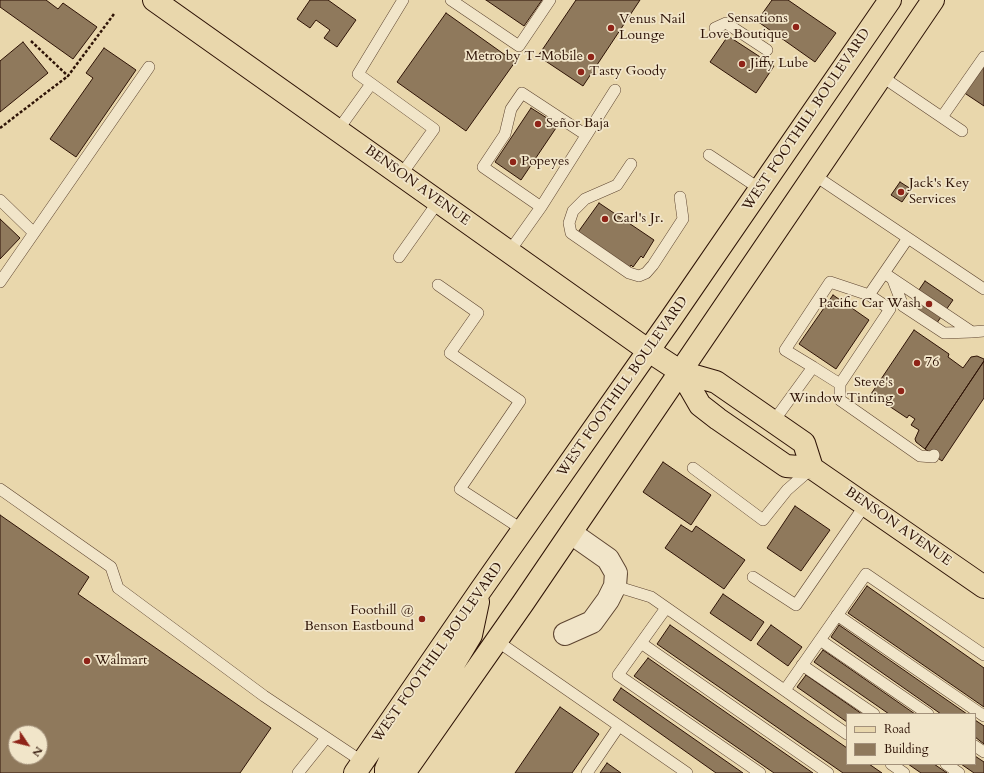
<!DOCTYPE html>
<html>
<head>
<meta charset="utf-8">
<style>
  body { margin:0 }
  #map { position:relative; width:984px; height:773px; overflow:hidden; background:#e9d7ac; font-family:Cardo,serif }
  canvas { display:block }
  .legend { position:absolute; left:846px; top:713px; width:130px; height:52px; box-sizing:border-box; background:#f1e5c9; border:1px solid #a3917b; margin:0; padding:5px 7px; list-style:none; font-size:12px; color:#2e1306 }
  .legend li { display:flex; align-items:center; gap:8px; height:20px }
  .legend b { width:20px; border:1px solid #a3917b }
  .north { position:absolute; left:8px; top:725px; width:40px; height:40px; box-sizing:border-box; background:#f1e5c9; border:1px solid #a3917b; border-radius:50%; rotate:125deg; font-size:11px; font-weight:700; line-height:16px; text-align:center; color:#2e1306 }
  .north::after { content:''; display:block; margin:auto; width:14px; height:18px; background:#8f2418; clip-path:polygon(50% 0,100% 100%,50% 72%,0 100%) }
</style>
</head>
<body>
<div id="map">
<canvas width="984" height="773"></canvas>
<ul class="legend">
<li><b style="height:5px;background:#e9d7ac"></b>Road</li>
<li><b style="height:11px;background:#8f795c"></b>Building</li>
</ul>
<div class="north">N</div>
</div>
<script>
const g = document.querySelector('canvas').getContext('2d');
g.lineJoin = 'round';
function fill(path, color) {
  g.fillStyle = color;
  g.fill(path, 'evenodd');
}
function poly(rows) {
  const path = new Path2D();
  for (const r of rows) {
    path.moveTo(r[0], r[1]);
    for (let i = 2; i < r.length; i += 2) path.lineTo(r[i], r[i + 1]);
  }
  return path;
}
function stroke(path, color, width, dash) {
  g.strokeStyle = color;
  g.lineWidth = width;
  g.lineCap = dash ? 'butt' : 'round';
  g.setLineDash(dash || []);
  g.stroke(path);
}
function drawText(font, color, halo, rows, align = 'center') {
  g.font = font + ' Cardo,serif';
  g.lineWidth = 3.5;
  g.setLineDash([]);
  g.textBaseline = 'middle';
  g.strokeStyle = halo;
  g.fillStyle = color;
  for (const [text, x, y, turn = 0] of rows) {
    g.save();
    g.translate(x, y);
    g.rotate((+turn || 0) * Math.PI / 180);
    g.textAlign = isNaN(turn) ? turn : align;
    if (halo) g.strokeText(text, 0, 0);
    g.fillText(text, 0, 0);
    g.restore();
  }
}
const building = poly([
  [0,0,46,0,58,9,63,3,97,27,73,59,0,7,0,0],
  [310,0,328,0,356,20,337,47,324,38,330,30,316,20,310,28,297,19,310,0],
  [486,0,542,0,524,26,486,0],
  [576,0,640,0,583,86,538,56,576,0],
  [772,0,788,0,836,33,815,62,757,21,772,0],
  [446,13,515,62,466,131,397,82,446,13],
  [728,36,774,66,756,93,710,62,728,36],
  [23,42,48,73,0,112,0,61,23,42],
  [104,48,136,70,76,157,50,139,93,78,86,73,104,48],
  [984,61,984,106,963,92,984,61],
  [531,108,558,125,521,180,495,162,531,108],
  [900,182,911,189,902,202,891,195,900,182],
  [599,203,654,240,643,258,641,256,633,267,631,265,629,268,576,235,599,203],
  [0,219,20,238,0,259,0,219],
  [925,281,953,300,934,327,906,309,925,281],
  [833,295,869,320,836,369,799,344,833,295],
  [914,330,949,354,948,357,963,368,971,357,977,356,984,359,984,361,925,449,916,442,915,439,919,430,911,425,915,419,909,415,907,418,871,394,914,330],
  [984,361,984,398,942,461,925,449,984,361],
  [663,462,711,495,691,525,643,492,663,462],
  [795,506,830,530,801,571,767,548,795,506],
  [0,515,89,577,78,594,271,728,240,773,0,773,0,515],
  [16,733,40,733,40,757,16,757,16,733],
  [681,525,692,532,696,526,745,560,724,589,665,548,681,525],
  [867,586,984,668,984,707,848,613,867,586],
  [723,594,764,622,751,641,710,613,723,594],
  [670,625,847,748,847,764,869,764,882,773,843,773,657,644,670,625],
  [771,625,802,647,788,666,757,644,771,625],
  [839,625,967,714,941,714,831,637,839,625],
  [823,650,915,714,889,714,814,662,823,650],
  [648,658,813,773,774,773,634,676,648,658],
  [806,675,862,714,847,714,847,722,797,687,806,675],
  [621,688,743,773,716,773,613,700,621,688],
  [560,707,599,734,572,773,515,773,560,707],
  [975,720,984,726,984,744,975,737,975,720],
  [975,756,984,762,984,773,974,773,961,764,975,764,975,756],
  [607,763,621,773,600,773,607,763],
  [908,764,934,764,947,773,921,773,908,764]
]);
const path = poly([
  [31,41,68,76,114,14],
  [0,128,68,76]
]);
const lane = poly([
  [451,0,519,46,550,0],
  [715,28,726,23,767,50],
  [881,76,962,131],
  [942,117,984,57],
  [338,130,371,84],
  [709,155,760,189],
  [631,164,617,185,585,199,573,211,569,223,571,233,629,273,639,276,646,273,653,265,683,219,680,197],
  [401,175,434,129,358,74,403,0],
  [814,175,984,289],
  [0,200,34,233],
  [541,207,483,167,505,134,511,109,522,93,586,135],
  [509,252,541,207,615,90],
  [399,257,438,202],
  [884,273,972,332,984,331],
  [893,280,903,306,944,333,972,332],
  [0,282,149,67],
  [438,285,478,313,450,353,520,401,460,489,523,530],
  [813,367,785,350,830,282,869,295],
  [840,384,840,400,920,456,933,457,934,455],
  [773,422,813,367,840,384,890,309,869,295,908,238],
  [693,468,763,520,787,490,812,468],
  [0,489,111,567,118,588,264,696,363,762],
  [753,577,796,605,865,505],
  [615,586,651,597,847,734],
  [666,608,618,675,760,773],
  [837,615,984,716],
  [820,640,928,714],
  [497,641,687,773],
  [641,643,828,773],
  [802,665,874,714],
  [785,690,866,574,984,655],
  [975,746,984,752],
  [891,764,904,773],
  [946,764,959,773],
  [298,773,326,738],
  [587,773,619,726]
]);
const street = poly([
  [565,634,592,622,608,600,615,586,616,573,608,559,571,533]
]);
const primary = poly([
  [154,0,649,351,681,372,716,382,804,443,812,468],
  [681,372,700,405,718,419,786,466,812,468,984,587],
  [355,773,480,591,670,320,890,0],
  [386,773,386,769,391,758,444,680,471,635,478,602],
  [404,773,523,603,933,0]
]);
const markers = [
  [796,27,4,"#8f2418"],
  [611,28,4,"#8f2418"],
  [591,57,4,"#8f2418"],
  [742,64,4,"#8f2418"],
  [581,72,4,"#8f2418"],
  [538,124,4,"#8f2418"],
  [513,162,4,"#8f2418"],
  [901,192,4,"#8f2418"],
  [605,219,4,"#8f2418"],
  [929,304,4,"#8f2418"],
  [917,363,4,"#8f2418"],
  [901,391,4,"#8f2418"],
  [422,619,4,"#8f2418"],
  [87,661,4,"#8f2418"]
];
const poiNames = [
  ["Sensations",788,19,"right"],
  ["Love Boutique",788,35,"right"],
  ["Venus Nail",619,20],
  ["Lounge",619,36],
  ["Metro by T-Mobile",583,57,"right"],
  ["Jiffy Lube",750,64],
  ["Tasty Goody",589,72],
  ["Señor Baja",546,124],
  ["Popeyes",521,162],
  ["Jack's Key",909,184],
  ["Services",909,200],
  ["Carl's Jr.",613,219],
  ["Pacific Car Wash",921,304,"right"],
  ["76",925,363],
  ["Steve's",893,383,"right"],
  ["Window Tinting",893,399,"right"],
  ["Foothill @",414,611,"right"],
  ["Benson Eastbound",414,627,"right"],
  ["Walmart",95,661]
];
const streetNames = [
  ["WEST FOOTHILL BOULEVARD",807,120,-56],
  ["BENSON AVENUE",417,186,36],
  ["WEST FOOTHILL BOULEVARD",623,387,-55],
  ["BENSON AVENUE",898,527,35],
  ["WEST FOOTHILL BOULEVARD",438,653,-55]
];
fill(building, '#8f795c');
stroke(building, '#2e1306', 1);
stroke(lane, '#5d4430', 12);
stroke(street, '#5d4430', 24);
stroke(primary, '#2e1306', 24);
stroke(path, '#2e1306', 2.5, [3, 2]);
stroke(lane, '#f1e5c9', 11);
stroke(street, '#f1e5c9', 22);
stroke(primary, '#e9d7ac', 22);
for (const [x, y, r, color] of markers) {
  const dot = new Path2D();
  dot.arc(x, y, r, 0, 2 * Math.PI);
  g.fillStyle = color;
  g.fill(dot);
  stroke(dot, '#f1e5c9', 1.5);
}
drawText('14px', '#2e1306', '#f1e5c9', poiNames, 'left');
drawText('14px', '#2e1306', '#f1e5c9', streetNames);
</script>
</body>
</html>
